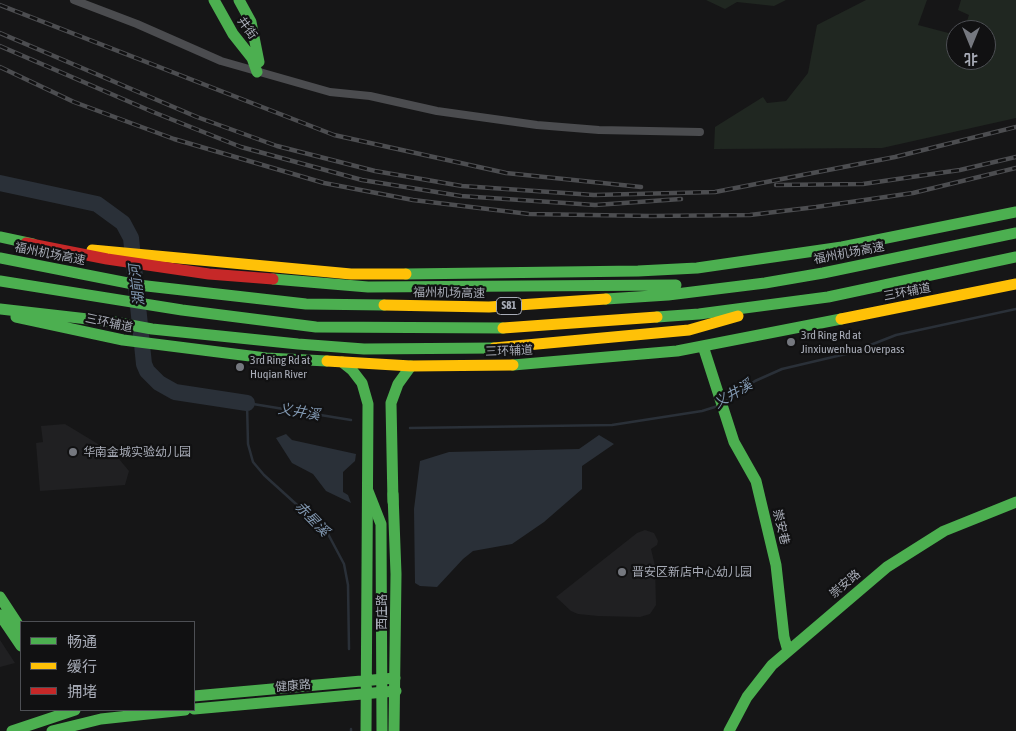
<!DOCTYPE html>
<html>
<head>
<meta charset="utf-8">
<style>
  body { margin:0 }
  #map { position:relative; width:1016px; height:731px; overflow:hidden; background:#161617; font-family:"Asap Condensed","Noto Sans SC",sans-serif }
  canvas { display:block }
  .legend { position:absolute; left:20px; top:621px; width:175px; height:90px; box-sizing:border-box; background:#111112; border:1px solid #4d4f54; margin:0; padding:6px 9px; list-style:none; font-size:15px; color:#a8acb7 }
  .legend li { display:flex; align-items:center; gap:10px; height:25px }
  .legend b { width:25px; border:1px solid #4d4f54 }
  .north { position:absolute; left:946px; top:20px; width:50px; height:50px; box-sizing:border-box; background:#111112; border:1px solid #4d4f54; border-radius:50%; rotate:180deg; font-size:14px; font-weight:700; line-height:20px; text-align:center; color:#a8acb7 }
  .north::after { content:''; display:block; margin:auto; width:18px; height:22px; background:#75787f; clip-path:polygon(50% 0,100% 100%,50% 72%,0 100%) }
</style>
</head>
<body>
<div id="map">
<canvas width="1016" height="731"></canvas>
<ul class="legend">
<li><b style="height:6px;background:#4caf50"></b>畅通</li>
<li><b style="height:6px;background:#ffc107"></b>缓行</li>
<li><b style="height:6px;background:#c62828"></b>拥堵</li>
</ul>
<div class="north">北</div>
</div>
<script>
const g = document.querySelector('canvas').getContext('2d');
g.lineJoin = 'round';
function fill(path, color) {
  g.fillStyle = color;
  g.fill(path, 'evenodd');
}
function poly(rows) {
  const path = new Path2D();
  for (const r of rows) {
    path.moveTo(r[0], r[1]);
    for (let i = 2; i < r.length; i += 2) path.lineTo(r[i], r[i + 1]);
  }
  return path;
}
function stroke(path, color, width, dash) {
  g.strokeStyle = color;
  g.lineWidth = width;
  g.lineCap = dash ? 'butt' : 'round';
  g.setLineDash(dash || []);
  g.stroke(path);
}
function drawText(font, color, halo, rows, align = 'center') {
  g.font = font + ' "Asap Condensed","Noto Sans SC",sans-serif';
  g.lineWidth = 4.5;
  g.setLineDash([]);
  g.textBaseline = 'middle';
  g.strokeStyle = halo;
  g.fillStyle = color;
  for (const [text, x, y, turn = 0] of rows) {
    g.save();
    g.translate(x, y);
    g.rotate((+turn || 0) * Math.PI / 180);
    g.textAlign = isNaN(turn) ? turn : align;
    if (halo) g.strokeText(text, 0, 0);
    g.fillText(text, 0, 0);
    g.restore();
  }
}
const built = poly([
  [65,424,98,444,119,459,129,471,125,485,40,491,36,443,43,442,41,426],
  [645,530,654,533,658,541,657,545,651,549,655,566,656,605,650,614,640,617,598,616,578,614,571,611,556,597,637,533],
  [0,640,15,663,0,667]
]);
const green = poly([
  [706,0,786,0,774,6,737,2,725,9],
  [866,0,927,0,918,25,956,35,956,60,986,60,986,30,964,30,969,15,958,10,961,0,1016,0,1016,118,882,148,714,149,715,127,763,97,767,103,786,101,808,73,817,25]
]);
const water = poly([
  [286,434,292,440,356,454,355,461,343,472,343,492,348,495,351,503,326,491,313,474,292,463,276,438],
  [599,435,614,444,582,466,582,489,544,522,512,544,473,551,463,559,437,587,420,586,415,583,414,509,420,461,449,452,579,449]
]);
const stream = poly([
  [725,402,755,381,782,369,850,353,896,335,1016,309],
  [410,428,612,425,702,411,718,406],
  [349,649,348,585,344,564,327,532,264,475,253,462,248,444,247,403,351,420],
  [351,729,351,731]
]);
const river = poly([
  [0,183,97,204,123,223,131,238,144,364,147,371,159,383,175,392,247,403]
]);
const street = poly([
  [74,0,137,24,221,61,330,92,370,96,437,111,537,125,599,130,700,132]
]);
const fast = poly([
  [214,0,233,34,252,58,257,72],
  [239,0,251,22,259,62],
  [0,237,33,244],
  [0,258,138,285,306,304,384,305],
  [406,274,638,271,697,268,842,247,1016,212],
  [273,279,368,287,676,285],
  [0,281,182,310,316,327,503,328],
  [606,299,668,295,765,283,823,273,1016,233],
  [0,309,114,322,152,329,298,344,364,349,494,348],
  [16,317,123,340,266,358,327,361],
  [657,317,699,314,828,297,1016,257],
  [703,346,734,442,756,481,776,565,784,637,788,651],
  [342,362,352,370,362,383,368,404,366,731],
  [513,365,677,351,841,319],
  [393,502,391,403,398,384,411,366],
  [0,597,21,629],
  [0,615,21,646],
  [194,696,395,678],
  [194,709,396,691],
  [12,731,75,710],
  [52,731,101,719,185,710],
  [729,731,747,697,772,665,887,567,944,531,1016,502]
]);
const slow = poly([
  [92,250,351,274,406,274],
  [384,305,489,307,606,299],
  [841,319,1016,284],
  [503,328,657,317],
  [494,348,689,330,738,316],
  [327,361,411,366,513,365]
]);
const jam = poly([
  [26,243,107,259,209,274,273,279]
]);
const rail = poly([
  [0,5,334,135,506,173,641,187],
  [0,33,197,117,277,146,375,171,462,186,594,195,715,192,895,157,1016,127],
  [0,46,153,112,241,147,362,180,461,196,595,205,681,199],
  [0,67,74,102,174,139,324,183,413,200,529,214,651,216,750,215,816,207,913,193,1016,168],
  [776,185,863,184,960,170,1016,157]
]);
const fastBridge = poly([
  [368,491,381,524,382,731],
  [393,494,396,574,394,731]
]);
const markers = [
  [791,342,5,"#75787f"],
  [240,367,5,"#75787f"],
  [73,452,5,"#75787f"],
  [622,572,5,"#75787f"]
];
const shields = [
  [509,306,25]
];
const shieldNames = [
  ["S81",509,306]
];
const streetNames = [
  ["井街",247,28,54],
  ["福州机场高速",849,253,-11],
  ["福州机场高速",50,254,11],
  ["三环辅道",907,292,-11],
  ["福州机场高速",449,293,1],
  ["三环辅道",109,323,12],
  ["三环辅道",509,351,-2],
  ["崇安巷",781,527,77],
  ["崇安路",845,584,-40],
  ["西庄路",382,612,-90],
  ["健康路",293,686,-5]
];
const poiNames = [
  ["3rd Ring Rd at",801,335],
  ["Jinxiuwenhua Overpass",801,349],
  ["3rd Ring Rd at",250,360],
  ["Huqian River",250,374],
  ["华南金城实验幼儿园",83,452],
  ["晋安区新店中心幼儿园",632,572]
];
const waterNames = [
  ["湖前河",137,285,-97],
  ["义井溪",733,394,-31],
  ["义井溪",299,412,9],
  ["赤星溪",312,519,46]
];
fill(built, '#202022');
fill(green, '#202721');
fill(water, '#2a3038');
stroke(stream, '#2a3038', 2.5);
stroke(river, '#2a3038', 16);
stroke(street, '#4b4c4f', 8);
stroke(fast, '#4caf50', 11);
stroke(slow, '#ffc107', 11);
stroke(jam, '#c62828', 11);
stroke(rail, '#4c4d50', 4.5);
stroke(rail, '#111112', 2.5, [8]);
stroke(fastBridge, '#4caf50', 11);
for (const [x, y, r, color] of markers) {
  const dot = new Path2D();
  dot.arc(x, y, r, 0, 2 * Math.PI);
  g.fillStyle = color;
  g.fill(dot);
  stroke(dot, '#111112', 2);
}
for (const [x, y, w] of shields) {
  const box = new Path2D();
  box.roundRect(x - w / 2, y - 8.5, w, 17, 4);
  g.fillStyle = '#111112';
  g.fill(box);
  stroke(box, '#a8acb7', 1);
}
drawText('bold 11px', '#a8acb7', null, shieldNames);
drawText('12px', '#a8acb7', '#111112', streetNames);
drawText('12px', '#a8acb7', '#111112', poiNames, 'left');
drawText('italic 14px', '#8097b0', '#111112', waterNames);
</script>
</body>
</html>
